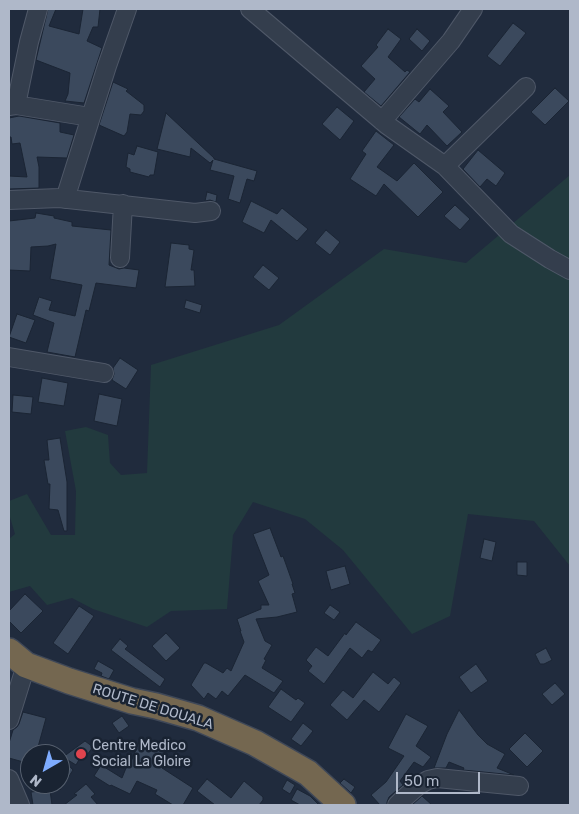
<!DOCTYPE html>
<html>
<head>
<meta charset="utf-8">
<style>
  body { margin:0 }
  #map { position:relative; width:579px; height:814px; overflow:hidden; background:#202b3d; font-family:Rubik,sans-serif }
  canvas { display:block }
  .frame { position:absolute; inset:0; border:10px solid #afb8c9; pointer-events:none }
  .north { position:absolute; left:20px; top:744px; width:50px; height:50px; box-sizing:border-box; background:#192332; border:1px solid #555f6e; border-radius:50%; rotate:218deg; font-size:14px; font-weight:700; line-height:20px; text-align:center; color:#afb8c9 }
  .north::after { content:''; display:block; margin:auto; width:18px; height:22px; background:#7eacff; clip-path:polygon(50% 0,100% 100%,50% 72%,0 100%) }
  .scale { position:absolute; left:396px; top:772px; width:84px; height:22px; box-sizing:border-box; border:2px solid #afb8c9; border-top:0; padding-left:6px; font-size:15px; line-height:18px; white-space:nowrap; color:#afb8c9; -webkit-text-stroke:4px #192332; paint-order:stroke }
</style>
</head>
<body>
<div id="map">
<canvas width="579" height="814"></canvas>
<div class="frame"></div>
<div class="north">N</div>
<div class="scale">50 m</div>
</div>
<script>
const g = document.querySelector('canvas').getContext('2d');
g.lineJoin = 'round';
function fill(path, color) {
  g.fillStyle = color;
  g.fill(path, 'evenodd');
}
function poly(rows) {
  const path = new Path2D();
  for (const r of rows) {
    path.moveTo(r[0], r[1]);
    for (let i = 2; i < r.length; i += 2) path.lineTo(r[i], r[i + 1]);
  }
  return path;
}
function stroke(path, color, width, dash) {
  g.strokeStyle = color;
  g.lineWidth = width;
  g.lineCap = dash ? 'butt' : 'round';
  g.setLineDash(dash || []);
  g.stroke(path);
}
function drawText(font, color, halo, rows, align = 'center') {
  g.font = font + ' Rubik,sans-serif';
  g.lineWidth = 5;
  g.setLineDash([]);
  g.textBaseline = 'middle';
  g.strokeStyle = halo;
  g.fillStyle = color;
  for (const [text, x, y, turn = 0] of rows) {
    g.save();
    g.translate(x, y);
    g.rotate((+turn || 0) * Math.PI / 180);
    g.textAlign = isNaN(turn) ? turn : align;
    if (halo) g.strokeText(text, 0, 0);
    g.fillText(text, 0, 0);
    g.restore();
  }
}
const green = poly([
  [570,175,570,566,534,521,468,514,450,616,412,634,343,550,305,519,253,502,233,535,227,609,171,611,147,627,93,609,72,598,47,605,30,586,9,592,9,539,15,534,9,514,9,501,27,494,51,535,75,535,76,491,65,431,86,427,108,435,110,463,121,475,147,473,151,365,279,325,384,249,466,263]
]);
const building = poly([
  [48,9,56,9,49,26,79,34,83,9,100,9,98,27,93,27,87,41,102,48,84,103,65,101,68,94,70,73,36,60,48,9],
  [513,23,526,33,500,66,487,56,513,23],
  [388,29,401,39,388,57,405,72,407,70,410,72,381,106,364,92,375,79,361,66,378,47,376,45,388,29],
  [417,29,430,41,422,51,409,39,417,29],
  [113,82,128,89,126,91,144,105,144,111,141,115,130,114,127,132,124,136,99,125,113,82],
  [555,88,569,101,545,125,531,112,555,88],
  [430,89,449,106,443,112,462,132,447,146,427,125,420,134,399,117,415,99,419,102,430,89],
  [337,107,354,121,340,140,322,124,337,107],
  [166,113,214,158,214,159,257,171,254,181,247,179,240,203,228,199,234,176,210,170,213,160,210,163,191,148,190,157,157,149,166,113],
  [19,116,60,123,60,132,74,135,67,158,37,157,39,167,39,188,9,189,9,176,27,177,20,143,12,144,11,137,9,137,9,118,19,116],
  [376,131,394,145,377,167,397,181,414,163,443,192,418,217,384,184,376,196,350,179,366,154,362,151,376,131],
  [137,146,158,152,154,175,150,175,149,177,130,172,130,169,126,167,128,153,134,155,137,146],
  [478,150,505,173,496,186,487,179,480,187,463,169,478,150],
  [207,192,217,195,216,202,210,200,205,201,207,192],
  [251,201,277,214,282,208,308,229,297,241,271,220,264,233,242,222,251,201],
  [455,205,470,219,460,230,444,216,455,205],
  [36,213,54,216,54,218,72,222,72,226,111,230,109,265,119,269,124,268,139,270,136,288,96,283,89,311,86,310,75,357,47,352,54,323,33,315,39,297,52,301,49,310,75,316,82,285,50,279,56,244,48,246,31,247,30,271,9,270,9,221,35,218,36,213],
  [326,230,340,242,330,255,315,243,326,230],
  [171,243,189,245,189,249,194,250,191,270,194,270,195,286,165,287,171,243],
  [263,265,279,278,269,290,253,277,263,265],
  [186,300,202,305,200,313,184,308,186,300],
  [17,314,35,320,26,343,9,337,17,314],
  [120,358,138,370,126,389,112,380,114,374,113,368,120,358],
  [42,378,68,383,64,406,38,402,42,378],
  [99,394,122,399,117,426,94,421,99,394],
  [13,395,33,397,31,414,12,412,13,395],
  [60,438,67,482,67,531,64,531,58,510,49,509,50,484,48,484,44,460,49,460,47,440,60,438],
  [270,528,281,557,283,556,293,584,292,584,295,593,292,594,297,612,277,617,256,619,265,641,272,645,264,659,266,660,262,668,283,681,274,693,245,675,228,696,222,691,216,699,208,693,204,699,191,685,204,663,206,663,223,673,227,668,231,671,244,642,240,631,241,631,237,619,261,609,261,605,269,605,258,581,269,575,253,534,270,528],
  [484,539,496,542,492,561,480,558,484,539],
  [517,562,527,562,527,576,517,575,517,562],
  [345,566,350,584,331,590,326,571,345,566],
  [25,594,43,611,21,633,9,621,9,611,25,594],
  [330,605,340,612,334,620,324,613,330,605],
  [79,606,94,616,68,654,53,643,79,606],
  [356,622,381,640,372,652,368,650,362,658,350,648,324,684,308,671,312,666,306,660,316,647,328,656,345,633,346,635,356,622],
  [166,633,180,648,166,661,152,646,166,633],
  [120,639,128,646,125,649,165,679,160,687,111,650,120,639],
  [546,648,552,660,544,664,540,664,535,654,546,648],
  [98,661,114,670,109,679,101,676,102,673,94,669,98,661],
  [476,664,488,681,471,693,459,677,476,664],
  [373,672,388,684,394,677,401,683,379,712,364,700,347,720,330,705,343,690,353,698,373,672],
  [555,683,565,694,552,705,542,694,555,683],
  [281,689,296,700,298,698,305,703,291,722,268,707,281,689],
  [459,710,478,735,487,744,505,754,497,768,514,775,463,770,464,768,449,762,446,768,434,768,447,734,459,710],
  [23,712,46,718,38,747,55,752,55,754,30,754,27,763,9,758,9,743,13,730,17,727,19,724,23,712],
  [406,714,428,726,416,746,431,757,423,767,414,762,400,781,403,785,389,797,387,802,387,805,380,805,371,795,386,782,404,756,388,748,406,714],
  [122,716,129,726,119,733,112,723,122,716],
  [303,723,313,731,301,746,291,739,303,723],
  [525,733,543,751,527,767,509,749,525,733],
  [85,741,93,747,83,760,80,758,76,765,63,757,85,741],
  [139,742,168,754,162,768,193,788,183,805,173,805,155,794,157,790,137,781,130,794,111,785,110,786,94,776,101,765,122,778,128,763,130,764,139,742],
  [60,756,73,770,60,790,60,756],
  [207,779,231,798,244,781,263,797,263,800,259,805,215,805,197,791,207,779],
  [344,779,355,787,351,793,340,783,344,779],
  [287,780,295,785,290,794,282,789,287,780],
  [86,784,95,794,91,797,98,805,64,805,77,795,74,794,86,784],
  [297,789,310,796,319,805,300,805,291,800,297,789],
  [50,790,52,805,33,805,31,792,50,790],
  [422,796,432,805,412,805,422,796]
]);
const minor = poly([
  [250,9,387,125,445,166,511,234,550,259,570,270],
  [16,105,29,42,38,9],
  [9,106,16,105,90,117],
  [382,121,451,41,473,9],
  [445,166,526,87],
  [65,199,107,66,127,9],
  [9,200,59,198,195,213,211,211],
  [120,258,123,204],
  [9,357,104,373],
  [9,720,26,665],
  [9,779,20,805],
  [397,805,403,799,419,785,428,780,437,778,519,786]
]);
const highway = poly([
  [9,651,26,665,69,681,132,701,156,706,198,718,255,743,308,773,343,805]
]);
const markers = [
  [81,754,6,"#e0444e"]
];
const streetNames = [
  ["ROUTE DE DOUALA",153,707,17]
];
const poiNames = [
  ["Centre Medico",92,746],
  ["Social La Gloire",92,762]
];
fill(green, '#223a3e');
fill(building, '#3b495d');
stroke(building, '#1b2534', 1);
stroke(minor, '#4f5868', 20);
stroke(highway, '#3f4858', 28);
stroke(minor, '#343e4d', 18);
stroke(highway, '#746750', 25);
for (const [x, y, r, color] of markers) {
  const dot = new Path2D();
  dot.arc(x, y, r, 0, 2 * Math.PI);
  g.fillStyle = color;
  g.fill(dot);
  stroke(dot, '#192332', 2);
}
drawText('14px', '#afb8c9', '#192332', streetNames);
drawText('14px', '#afb8c9', '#192332', poiNames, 'left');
</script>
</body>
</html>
